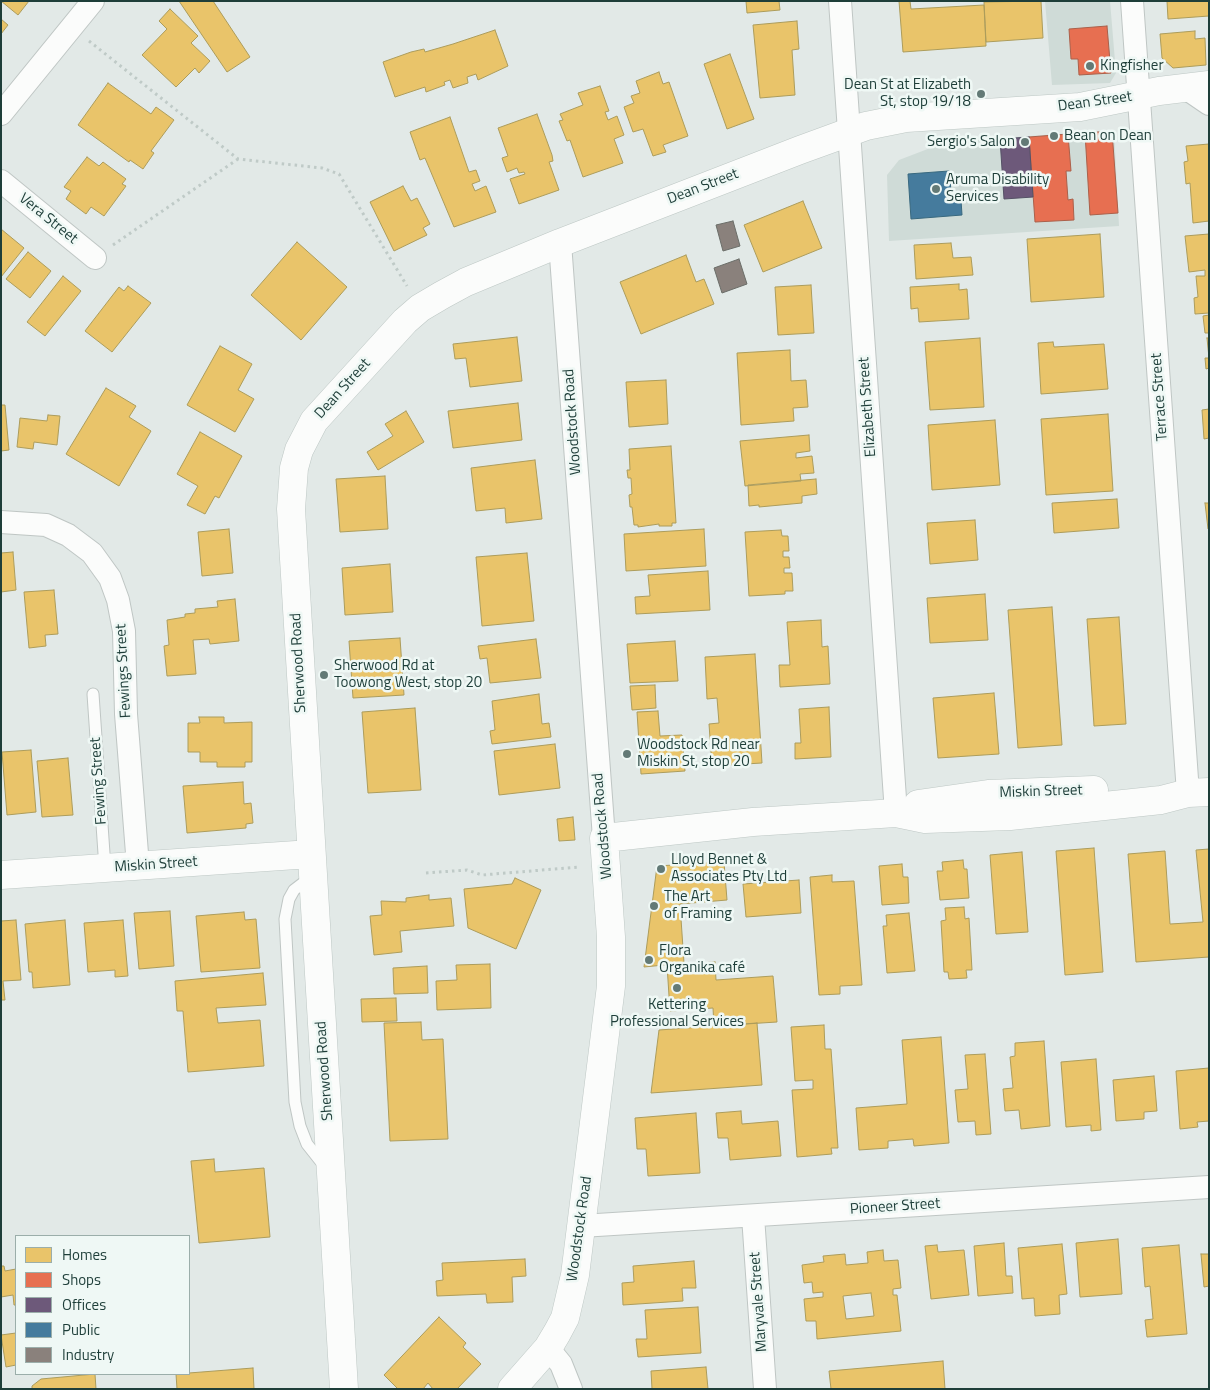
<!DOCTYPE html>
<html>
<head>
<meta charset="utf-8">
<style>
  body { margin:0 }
  #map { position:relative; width:1210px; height:1390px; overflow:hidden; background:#e2e9e7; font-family:"Titillium Web",sans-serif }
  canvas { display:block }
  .frame { position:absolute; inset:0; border:2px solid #1e3e39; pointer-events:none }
  .legend { position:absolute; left:15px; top:1235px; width:175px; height:140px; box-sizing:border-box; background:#eff8f5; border:1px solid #9baeaa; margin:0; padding:6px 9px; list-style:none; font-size:15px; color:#1e3e39 }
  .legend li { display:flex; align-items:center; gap:10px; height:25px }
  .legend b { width:25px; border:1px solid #9baeaa }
</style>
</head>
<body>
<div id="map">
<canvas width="1210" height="1390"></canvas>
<div class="frame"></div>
<ul class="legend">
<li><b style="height:14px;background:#e9c46a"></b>Homes</li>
<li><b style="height:14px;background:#e76f51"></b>Shops</li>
<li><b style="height:14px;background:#6d597a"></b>Offices</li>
<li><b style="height:14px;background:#457b9d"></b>Public</li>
<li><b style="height:14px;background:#8a817c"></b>Industry</li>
</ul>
</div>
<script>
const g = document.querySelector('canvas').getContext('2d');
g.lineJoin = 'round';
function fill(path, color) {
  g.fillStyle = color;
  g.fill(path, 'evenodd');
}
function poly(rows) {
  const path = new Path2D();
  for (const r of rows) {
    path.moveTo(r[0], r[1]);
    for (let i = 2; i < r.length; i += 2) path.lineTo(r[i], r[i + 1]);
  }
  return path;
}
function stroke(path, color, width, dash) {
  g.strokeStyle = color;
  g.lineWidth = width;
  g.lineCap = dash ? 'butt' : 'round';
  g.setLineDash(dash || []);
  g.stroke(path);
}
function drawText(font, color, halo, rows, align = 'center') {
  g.font = font + ' "Titillium Web",sans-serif';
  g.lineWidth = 5;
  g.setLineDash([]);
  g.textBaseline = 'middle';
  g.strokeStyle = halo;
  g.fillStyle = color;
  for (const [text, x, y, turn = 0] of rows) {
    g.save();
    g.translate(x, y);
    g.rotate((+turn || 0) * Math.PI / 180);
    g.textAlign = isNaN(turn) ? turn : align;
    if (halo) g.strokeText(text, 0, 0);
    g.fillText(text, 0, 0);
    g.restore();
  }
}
const built = poly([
  [1045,1,1110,1,1116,73,1110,83,1052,85],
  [1114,130,1119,226,889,241,887,175,899,160,946,142]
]);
const homes = poly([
  [1,1,29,1,18,15,1,1],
  [179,1,213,1,250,57,227,72,179,1],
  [746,1,779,1,780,10,747,13,746,1],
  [899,1,910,1,911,9,984,5,986,46,903,52,899,1],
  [1041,1,1043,38,986,42,984,2,1041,1],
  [1167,1,1209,1,1209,16,1168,19,1167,1],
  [170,9,198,36,191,43,210,61,199,73,195,68,176,87,142,55,167,29,159,21,170,9],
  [1,19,8,25,1,34,1,19],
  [797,21,799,49,792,50,795,95,760,98,753,25,797,21],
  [495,30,508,66,478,80,476,74,467,77,468,83,453,88,450,80,444,82,445,85,426,92,425,87,395,97,383,62,411,52,424,49,425,52,453,44,495,30],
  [1195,31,1195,39,1205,38,1206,65,1173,68,1162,58,1160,34,1195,31],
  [730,54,754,119,727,129,704,64,730,54],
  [659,72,663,84,669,82,688,136,663,145,666,152,653,156,643,129,633,132,624,107,634,103,631,96,640,93,636,81,659,72],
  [108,83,151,114,156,107,174,120,151,151,154,153,143,169,130,160,129,162,78,125,108,83],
  [600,86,609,111,605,112,608,120,617,116,624,135,614,139,623,163,583,177,570,140,567,141,559,121,563,120,560,114,583,105,578,93,600,86],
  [537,114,552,155,553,161,549,162,559,190,519,204,510,179,525,174,524,172,519,173,517,168,507,172,502,158,508,156,498,128,537,114],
  [450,117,469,172,476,170,480,181,472,184,475,191,486,186,496,212,454,227,425,158,420,160,410,132,450,117],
  [1209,144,1209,221,1193,223,1190,183,1186,184,1184,162,1188,161,1186,146,1209,144],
  [87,157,99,166,103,162,126,179,122,184,126,186,104,216,91,207,86,214,66,199,71,191,64,187,87,157],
  [403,186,411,201,417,198,430,224,423,228,427,235,394,251,370,202,403,186],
  [803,201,822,248,763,272,744,225,803,201],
  [1,229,24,248,1,277,1,229],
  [1100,234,1104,297,1031,302,1027,239,1100,234],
  [1209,234,1209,313,1195,314,1194,298,1198,297,1196,276,1205,276,1205,270,1189,272,1185,236,1209,234],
  [297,242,347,287,301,340,251,295,297,242],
  [951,243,953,258,971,257,973,275,916,279,914,245,951,243],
  [28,252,51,271,30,298,6,279,28,252],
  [686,255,696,282,704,279,714,304,641,334,620,282,686,255],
  [63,276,81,291,45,336,27,322,63,276],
  [959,284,959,290,967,289,969,319,919,322,918,308,911,309,910,287,959,284],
  [811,285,814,333,778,335,775,287,811,285],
  [128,286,151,303,112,352,85,331,119,287,124,291,128,286],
  [1209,315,1209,333,1205,333,1203,316,1209,315],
  [517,337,522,381,470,387,466,358,455,359,453,344,517,337],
  [980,338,984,407,930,410,925,342,980,338],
  [1207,338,1209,338,1209,368,1206,369,1205,358,1209,358,1207,338],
  [1053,342,1054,347,1104,344,1108,389,1041,394,1038,343,1053,342],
  [220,346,252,364,238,390,254,399,235,432,187,405,220,346],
  [790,350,791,381,806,380,808,407,793,408,794,421,741,425,737,353,790,350],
  [666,380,668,424,629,427,626,382,666,380],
  [106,388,136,406,129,417,151,431,119,486,66,454,106,388],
  [518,403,522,440,453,448,448,411,518,403],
  [1,405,5,405,9,450,1,451,1,405],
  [1209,409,1209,438,1204,439,1202,410,1209,409],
  [406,411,424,442,378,470,367,452,393,436,385,424,406,411],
  [1108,414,1113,491,1046,495,1041,419,1108,414],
  [48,415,60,416,57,445,34,442,33,449,17,447,20,418,47,421,48,415],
  [995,420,1000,485,932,490,928,425,995,420],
  [200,432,242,456,219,498,215,496,205,514,187,505,198,486,177,474,200,432],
  [809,435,810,451,796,453,796,458,812,456,814,473,800,474,801,481,745,486,740,441,809,435],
  [671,446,676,523,672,523,672,526,659,526,659,524,638,527,638,525,634,525,632,507,630,507,629,495,632,494,631,478,628,478,627,470,630,470,629,449,671,446],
  [535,460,542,519,506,523,505,508,476,511,471,468,535,460],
  [385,476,388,529,340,532,336,479,385,476],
  [816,479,817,494,802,496,802,503,759,507,759,505,749,506,748,485,816,479],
  [1117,499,1119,528,1054,533,1052,503,1117,499],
  [1205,503,1209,503,1209,529,1208,529,1205,503],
  [975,520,978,560,930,564,927,523,975,520],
  [229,529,233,573,202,576,198,532,229,529],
  [704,529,706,566,626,571,624,534,704,529],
  [781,530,782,536,788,536,789,551,783,551,783,557,789,557,790,568,784,568,784,573,792,573,793,591,785,591,785,594,749,596,745,532,781,530],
  [13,552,16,590,1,592,1,553,13,552],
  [527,553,534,621,482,626,476,557,527,553],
  [390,564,393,612,345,615,342,568,390,564],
  [708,571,710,610,636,614,635,597,650,596,648,575,708,571],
  [54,590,58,634,45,635,46,646,29,648,24,592,54,590],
  [985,594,988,640,930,643,927,598,985,594],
  [235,599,239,641,210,644,209,639,193,640,196,674,167,676,164,646,169,645,167,620,185,617,185,614,195,613,195,609,218,607,217,601,235,599],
  [1052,607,1062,745,1018,748,1008,610,1052,607],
  [1119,617,1126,724,1094,726,1087,619,1119,617],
  [821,620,822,647,828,646,830,684,780,687,779,665,790,665,787,622,821,620],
  [400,638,404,695,353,698,349,641,400,638],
  [536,639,541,678,490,683,487,658,480,659,478,646,536,639],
  [675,641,678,681,630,683,627,644,675,641],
  [755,654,762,763,712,766,709,724,719,723,717,698,707,699,705,657,755,654],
  [655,685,656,708,632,710,630,686,655,685],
  [994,693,999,754,938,758,933,698,994,693],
  [539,694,542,724,549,723,551,737,492,744,490,731,495,730,492,701,539,694],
  [829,707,831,757,795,759,795,743,801,743,799,709,829,707],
  [415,708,421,790,368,793,362,712,415,708],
  [658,711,660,736,682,735,685,771,641,774,637,712,658,711],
  [199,717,224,717,224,723,252,722,252,762,245,762,245,767,217,767,217,762,200,762,200,752,188,752,188,723,200,723,199,717],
  [555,744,560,788,499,795,494,751,555,744],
  [31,750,36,812,7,815,2,752,31,750],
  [68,758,73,815,42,817,37,761,68,758],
  [243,782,244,804,251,803,253,823,246,824,246,828,187,833,183,786,243,782],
  [573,817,575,840,559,841,557,819,573,817],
  [1094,848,1103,972,1065,975,1056,851,1094,848],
  [1209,849,1209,957,1136,962,1128,854,1165,851,1170,924,1203,922,1196,850,1209,849],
  [1022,852,1028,932,996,934,990,855,1022,852],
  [963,860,964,869,967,869,969,898,940,900,937,871,943,871,942,862,963,860],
  [724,862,727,900,680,904,684,963,644,967,657,866,724,862],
  [902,864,903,877,908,877,909,903,882,905,879,866,902,864],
  [832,875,832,882,854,881,862,985,840,986,840,994,819,995,810,877,832,875],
  [515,878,541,890,516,949,468,928,464,889,512,884,515,878],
  [799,880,801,913,746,917,743,884,799,880],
  [429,895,429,900,451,898,454,926,400,931,402,952,374,955,370,916,382,915,381,901,406,902,406,898,429,895],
  [964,907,965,919,969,918,972,970,966,970,967,978,949,979,948,972,944,972,941,921,946,920,945,908,964,907],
  [170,911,174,966,139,969,134,913,170,911],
  [244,912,245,920,256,919,260,968,201,972,196,916,244,912],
  [909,913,915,971,887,973,883,926,887,926,886,915,909,913],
  [16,920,21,980,3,981,5,1000,1,1000,1,921,16,920],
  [65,920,70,985,33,988,32,972,29,972,25,924,65,920],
  [123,920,128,976,115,977,115,970,88,972,84,923,123,920],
  [715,962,716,980,773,976,777,1022,714,1026,713,1008,670,1011,667,965,715,962],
  [490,964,491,1008,437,1010,436,981,457,980,456,965,490,964],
  [427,966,428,993,394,994,393,968,427,966],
  [263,973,266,1005,216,1008,218,1023,260,1020,264,1066,188,1072,183,1011,177,1011,175,981,263,973],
  [396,998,397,1021,362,1022,361,999,396,998],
  [421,1022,422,1040,443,1039,448,1139,390,1141,384,1023,421,1022],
  [757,1023,762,1085,651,1093,659,1030,757,1023],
  [824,1025,825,1049,831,1049,838,1148,831,1148,832,1154,797,1157,792,1090,813,1089,813,1080,795,1081,791,1027,824,1025],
  [941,1037,949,1143,914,1146,913,1139,888,1141,888,1148,859,1150,856,1108,907,1104,902,1040,941,1037],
  [1044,1041,1050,1126,1021,1129,1019,1110,1005,1111,1003,1089,1013,1088,1010,1057,1015,1056,1015,1043,1044,1041],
  [985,1054,991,1134,976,1135,975,1121,958,1122,955,1090,968,1089,965,1055,985,1054],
  [1096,1059,1101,1130,1091,1131,1091,1125,1066,1127,1061,1062,1096,1059],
  [1209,1068,1209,1121,1197,1122,1198,1127,1180,1129,1176,1071,1209,1068],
  [1154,1076,1157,1111,1144,1112,1144,1119,1116,1121,1113,1080,1154,1076],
  [741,1111,742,1124,778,1121,781,1156,730,1160,728,1138,718,1138,716,1113,741,1111],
  [696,1113,700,1173,648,1176,646,1149,637,1149,635,1118,696,1113],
  [214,1159,215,1172,264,1168,270,1237,199,1243,191,1161,214,1159],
  [1118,1239,1122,1294,1080,1297,1076,1243,1118,1239],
  [1004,1243,1006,1276,1012,1276,1013,1293,978,1296,974,1246,1004,1243],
  [1062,1244,1067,1294,1059,1295,1060,1314,1035,1316,1034,1298,1022,1299,1018,1248,1062,1244],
  [937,1245,938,1252,964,1250,969,1295,931,1299,925,1246,937,1245],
  [1179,1245,1187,1334,1147,1337,1145,1320,1153,1319,1150,1286,1145,1287,1142,1248,1179,1245],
  [883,1250,884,1261,898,1260,901,1288,893,1289,893,1295,897,1295,901,1331,817,1339,816,1321,806,1321,804,1299,823,1297,823,1292,813,1293,812,1282,804,1283,802,1265,824,1262,823,1256,845,1254,846,1265,868,1263,867,1252,883,1250],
  [871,1293,874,1316,846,1319,843,1296,871,1293],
  [1201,1254,1209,1254,1209,1286,1204,1287,1201,1254],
  [525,1259,526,1276,512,1277,513,1302,487,1303,486,1294,437,1296,436,1281,443,1280,442,1263,525,1259],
  [694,1261,696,1288,682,1288,683,1301,623,1305,622,1283,634,1282,633,1266,694,1261],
  [1,1266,4,1266,5,1271,16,1269,16,1305,14,1305,13,1295,1,1297,1,1266],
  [698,1307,701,1353,638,1357,636,1339,647,1339,645,1310,698,1307],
  [439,1317,466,1343,463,1347,481,1364,457,1389,433,1389,428,1383,423,1389,398,1389,384,1375,439,1317],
  [16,1333,16,1365,6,1367,1,1335,16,1333],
  [943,1361,945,1389,831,1389,829,1371,943,1361],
  [706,1367,708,1389,652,1389,651,1371,706,1367],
  [253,1368,254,1389,177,1389,176,1374,253,1368],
  [95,1374,96,1389,32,1389,32,1386,41,1379,95,1374]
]);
const shops = poly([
  [1107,26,1111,73,1079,75,1078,59,1071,59,1069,29,1107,26],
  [1112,131,1118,213,1090,215,1085,133,1112,131],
  [1068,134,1071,171,1066,171,1068,200,1073,199,1074,220,1035,222,1029,137,1068,134]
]);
const offices = poly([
  [1029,137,1033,197,1004,199,1000,139,1029,137]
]);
const public = poly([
  [949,171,952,201,961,200,962,215,911,219,908,174,949,171]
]);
const industry = poly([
  [733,221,740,246,723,251,716,225,733,221],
  [739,259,747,284,722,293,714,268,739,259]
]);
const path = poly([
  [89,41,238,159,322,168,339,174,407,286],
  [113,245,238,159],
  [426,873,467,870,482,875,579,867]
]);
const lane = poly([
  [93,694,105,868],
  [311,877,294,890,289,899,285,919,295,1102,300,1126,307,1144,326,1168]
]);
const street = poly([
  [840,1,896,813],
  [1132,1,1188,793],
  [1184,87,1209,104],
  [1,114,93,1],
  [1,181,95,258],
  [560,243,604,838],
  [1,522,46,525,68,535,92,553,110,578,118,600,124,631,126,714,138,866],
  [753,1216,765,1389],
  [581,1226,1209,1187],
  [548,1348,561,1364,571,1389]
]);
const secondary = poly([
  [918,804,988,794,1094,790],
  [1,875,311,854],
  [344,1389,291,509,294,468,299,450,314,421,405,321,420,308,442,295,466,282,560,243,800,150,866,126,906,118,1080,107,1159,91,1209,85],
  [512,1389,548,1348,557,1333,565,1318,575,1275,611,986,611,937,604,838,753,822,896,813,925,819,1010,816,1161,800,1188,793,1209,792]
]);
const markers = [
  [1090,66,5,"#637a76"],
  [981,94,5,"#637a76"],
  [1054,136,5,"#637a76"],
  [1025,142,5,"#637a76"],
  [936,189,5,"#637a76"],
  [324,675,5,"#637a76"],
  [627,754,5,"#637a76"],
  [661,869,5,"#637a76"],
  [654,906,5,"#637a76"],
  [649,960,5,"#637a76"],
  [677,988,5,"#637a76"]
];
const poiNames = [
  ["Kingfisher",1100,66],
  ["Dean St at Elizabeth",971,85,"right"],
  ["St, stop 19/18",971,102,"right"],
  ["Bean on Dean",1064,136],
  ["Sergio's Salon",1015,142,"right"],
  ["Aruma Disability",946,180],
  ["Services",946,197],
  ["Sherwood Rd at",334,666],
  ["Toowong West, stop 20",334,683],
  ["Woodstock Rd near",637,745],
  ["Miskin St, stop 20",637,762],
  ["Lloyd Bennet &",671,860],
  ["Associates Pty Ltd",671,877],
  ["The Art",664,897],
  ["of Framing",664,914],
  ["Flora",659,951],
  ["Organika café",659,968],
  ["Kettering",677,1005,"center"],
  ["Professional Services",677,1022,"center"]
];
const streetNames = [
  ["Dean Street",1095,102,-8],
  ["Dean Street",703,187,-21],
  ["Vera Street",48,219,39],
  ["Dean Street",343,389,-48],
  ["Terrace Street",1160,397,-94],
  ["Elizabeth Street",868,407,-94],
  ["Woodstock Road",573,422,-94],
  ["Sherwood Road",299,663,-93],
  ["Fewings Street",124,671,-93],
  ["Fewing Street",99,781,-94],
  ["Miskin Street",1041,792,-2],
  ["Woodstock Road",603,826,-95],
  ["Miskin Street",156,865,-4],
  ["Sherwood Road",325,1071,-94],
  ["Pioneer Street",895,1207,-4],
  ["Woodstock Road",580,1229,-82],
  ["Maryvale Street",759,1302,-94]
];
fill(built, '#cfdbd7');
fill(homes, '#e9c46a');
stroke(homes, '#ac9c5b', 1);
fill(shops, '#e76f51');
stroke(shops, '#ab604a', 1);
fill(offices, '#6d597a');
stroke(offices, '#555166', 1);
fill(public, '#457b9d');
stroke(public, '#39697f', 1);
fill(industry, '#8a817c');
stroke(industry, '#6a6d68', 1);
stroke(lane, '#bfc6c4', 13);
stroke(street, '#bfc6c4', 24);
stroke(secondary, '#bdc7c4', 29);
stroke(path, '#bfcac7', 3, [2.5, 4]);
stroke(lane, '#fbfcfb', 11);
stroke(street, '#fbfcfb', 22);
stroke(secondary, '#fbfcfb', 28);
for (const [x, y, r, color] of markers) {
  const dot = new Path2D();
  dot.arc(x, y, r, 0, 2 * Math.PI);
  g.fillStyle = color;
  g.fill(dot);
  stroke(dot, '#eff8f5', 2);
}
drawText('15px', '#1e3e39', '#eff8f5', poiNames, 'left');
drawText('15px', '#1e3e39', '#eff8f5', streetNames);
</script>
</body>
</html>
